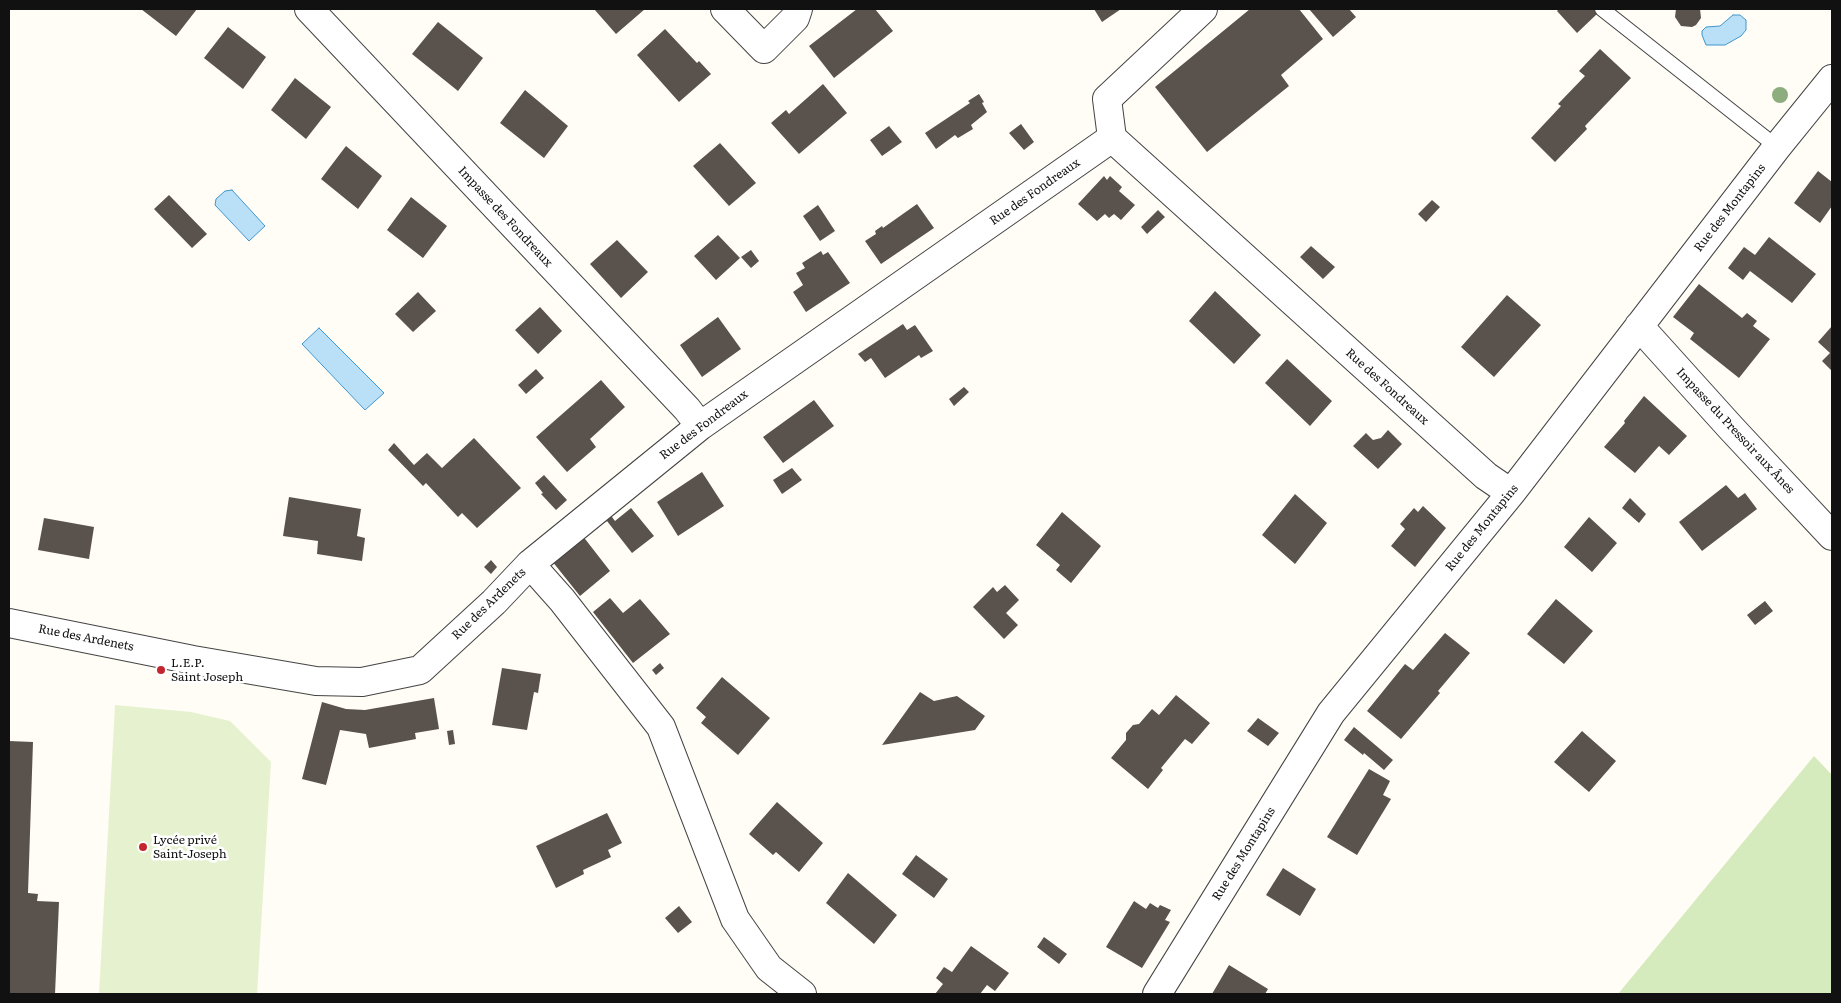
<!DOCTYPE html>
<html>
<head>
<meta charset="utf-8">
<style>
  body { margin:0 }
  #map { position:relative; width:1841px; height:1003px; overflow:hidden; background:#fffdf5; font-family:Literata,serif }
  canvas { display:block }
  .frame { position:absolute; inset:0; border:10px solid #111; pointer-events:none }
</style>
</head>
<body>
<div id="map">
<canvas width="1841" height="1003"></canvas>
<div class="frame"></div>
</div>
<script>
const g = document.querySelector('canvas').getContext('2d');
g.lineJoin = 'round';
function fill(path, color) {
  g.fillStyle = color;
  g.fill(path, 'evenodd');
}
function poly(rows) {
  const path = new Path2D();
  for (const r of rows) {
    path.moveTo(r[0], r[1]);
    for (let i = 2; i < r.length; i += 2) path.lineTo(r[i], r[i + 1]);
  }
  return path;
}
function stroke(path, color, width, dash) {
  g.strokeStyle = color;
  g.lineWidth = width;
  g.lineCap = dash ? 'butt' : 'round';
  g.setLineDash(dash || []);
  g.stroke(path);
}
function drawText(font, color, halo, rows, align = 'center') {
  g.font = font + ' Literata,serif';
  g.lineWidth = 5;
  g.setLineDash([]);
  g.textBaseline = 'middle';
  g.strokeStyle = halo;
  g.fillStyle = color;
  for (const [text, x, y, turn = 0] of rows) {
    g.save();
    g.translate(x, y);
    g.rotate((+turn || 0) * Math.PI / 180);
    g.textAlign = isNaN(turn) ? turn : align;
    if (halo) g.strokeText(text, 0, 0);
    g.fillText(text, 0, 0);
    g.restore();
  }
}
const green = poly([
  [1814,756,1832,775,1832,994,1618,994]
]);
const pitch = poly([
  [115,705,191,712,230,721,271,762,257,994,99,994]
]);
const water = poly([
  [1733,15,1740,15,1746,20,1746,30,1741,36,1725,45,1706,45,1702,35,1702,31,1706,27,1720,26,1733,15],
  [232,190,265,226,249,241,215,205,216,199,225,191,232,190],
  [319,328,384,393,365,410,302,344,319,328]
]);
const building = poly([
  [141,9,197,9,176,36],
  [594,9,645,9,616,34],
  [857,9,875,9,893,31,834,78,809,46],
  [1094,9,1121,9,1102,22],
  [1250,9,1299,9,1323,39,1281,75,1289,86,1207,152,1155,87],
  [1309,9,1349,9,1356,17,1333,37],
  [1559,9,1593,9,1598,13,1577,33,1557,11],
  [1676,9,1700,9,1701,18,1696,25,1692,27,1681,26,1675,17],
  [438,22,483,58,458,91,412,54],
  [228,27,266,57,243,89,204,58],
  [665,29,697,63,699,61,711,74,679,102,637,55],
  [1600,49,1631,78,1585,126,1587,129,1555,162,1531,138,1561,106,1558,104,1585,76,1579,71],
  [295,78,331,107,306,139,271,110],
  [823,84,847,113,799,154,771,123,786,110,789,114],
  [525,90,568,126,544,158,500,123],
  [979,94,984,102,982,103,987,112,971,125,973,129,958,138,955,135,936,149,925,133,970,103,968,101],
  [1021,124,1034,142,1024,150,1009,133],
  [889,126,902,142,882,156,870,140],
  [720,143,756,183,729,206,693,166],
  [346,146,382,176,358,209,321,179],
  [1818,171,1832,182,1832,206,1820,223,1794,203],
  [1104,176,1107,180,1110,176,1122,187,1119,191,1135,205,1121,220,1114,214,1109,218,1105,214,1097,221,1078,204],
  [169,195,207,234,192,248,154,209],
  [411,197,447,226,423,258,387,230],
  [1432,200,1440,207,1426,222,1418,214],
  [917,204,934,228,881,264,865,241,876,234,875,231,882,226,883,228],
  [818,205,835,231,820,241,803,216],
  [1158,210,1165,217,1147,234,1141,227],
  [718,235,740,258,716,280,694,256],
  [1769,237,1816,274,1792,303,1750,271,1743,280,1728,268,1744,247,1755,255],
  [617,240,648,272,621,298,590,264],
  [1311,246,1335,267,1323,279,1300,257],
  [751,250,759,261,751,268,741,257],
  [821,251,823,255,828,252,850,283,806,312,793,292,803,285,796,273,805,268,802,263],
  [1699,284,1742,318,1747,313,1757,321,1753,326,1770,339,1739,378,1690,339,1694,333,1673,317],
  [1215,291,1261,335,1234,364,1189,321],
  [418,292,436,311,413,332,395,314],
  [1507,295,1541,325,1494,377,1461,347],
  [540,307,562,331,538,354,515,330],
  [718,317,741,349,702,377,680,345],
  [903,324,907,330,915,325,933,351,921,358,919,355,885,378,871,358,865,362,858,354],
  [1832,326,1832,371,1822,361,1830,353,1818,342],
  [1287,359,1332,401,1310,426,1265,383],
  [536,369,544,378,526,394,518,385],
  [601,380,625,407,590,439,596,447,567,472,536,437],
  [964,387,969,392,954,406,949,399],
  [1644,396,1687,436,1669,455,1659,446,1635,473,1604,447,1625,423,1624,421],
  [814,400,834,426,783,463,763,437],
  [1388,430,1402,444,1378,469,1353,446,1366,433,1373,440,1381,438],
  [474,438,521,488,477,528,462,513,458,517,426,483,423,486,388,450,394,443,414,465,427,453,442,468],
  [792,468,802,480,782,494,773,480],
  [702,472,724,506,678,536,657,502],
  [544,475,567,500,556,510,541,494,543,493,535,483],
  [1726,485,1738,498,1745,493,1757,509,1702,551,1679,522],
  [1295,494,1327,523,1295,564,1262,535],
  [289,497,361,509,357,536,365,538,362,561,317,554,318,541,283,536],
  [1630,498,1646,514,1639,523,1622,508],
  [1423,506,1446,528,1415,567,1391,546,1405,529,1400,524,1414,508,1418,512],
  [631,508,654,536,632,553,607,521,604,523,601,520,609,513,615,521],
  [1062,512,1101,546,1071,583,1056,570,1060,565,1036,545],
  [1589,517,1617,543,1592,572,1564,547],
  [44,518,94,527,89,559,38,550],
  [582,535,610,571,580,596,552,561],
  [491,560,497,567,491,574,484,567],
  [1005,585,1019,600,1006,613,1018,625,1004,639,973,607,993,587,997,592],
  [610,598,623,613,640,599,670,634,633,663,593,612],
  [1556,599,1593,631,1564,664,1527,634],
  [1765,601,1773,611,1755,625,1747,615],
  [1445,633,1470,653,1438,691,1440,693,1401,739,1367,711,1405,664,1413,670],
  [660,663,664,668,656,675,652,670],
  [502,668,541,674,538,693,534,692,527,730,492,725],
  [722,677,770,718,738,755,701,723,706,717,696,708],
  [920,692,934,701,957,696,985,716,975,730,882,745],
  [1176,695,1210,723,1192,744,1185,739,1161,768,1163,770,1148,789,1111,758,1126,740,1126,733,1133,725,1139,724,1152,709,1159,715],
  [434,698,439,729,415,733,416,739,369,748,366,734,340,730,326,785,302,779,322,702,346,709,365,710],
  [1258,718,1279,733,1268,746,1247,731],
  [1354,727,1393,760,1384,770,1364,753,1363,755,1344,740],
  [453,730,455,744,449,745,447,731],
  [1582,731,1616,761,1589,792,1554,762],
  [9,741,33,742,28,893,38,894,37,901,59,902,55,994,9,994],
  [1369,769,1390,781,1383,795,1391,799,1357,855,1327,837],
  [777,802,823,843,799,872,776,852,773,855,749,834],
  [607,813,622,843,608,850,611,857,583,870,584,874,556,888,536,846],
  [916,855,948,879,934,898,902,874],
  [1283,868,1316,889,1300,916,1266,895],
  [848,873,897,915,874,944,826,903],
  [1134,901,1146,909,1150,903,1158,908,1160,905,1171,910,1165,920,1170,922,1142,968,1106,947],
  [679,906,692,922,678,933,665,918],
  [1044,937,1067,954,1059,964,1037,947],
  [971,946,1009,973,995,991,987,985,980,994,935,994,943,984,936,978,944,967,952,972],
  [1229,965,1268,989,1265,994,1212,994]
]);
const lane = poly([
  [1602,9,1777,147]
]);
const street = poly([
  [309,9,687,409,700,426],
  [725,9,764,49,795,18,798,9],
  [1112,138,1107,99,1203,9],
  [1639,326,1731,428,1832,536],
  [530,564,700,426,1112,138,1486,476,1511,493],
  [9,623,193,660,316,681,362,682,420,670,494,602,530,564,562,600,661,727,735,919,769,968,802,994],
  [1157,994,1331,713,1511,493,1777,147,1832,79]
]);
const trees = [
  [1780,95]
];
const markers = [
  [161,670,5,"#c4262e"],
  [143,847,5,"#c4262e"]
];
const streetNames = [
  ["Rue des Fondreaux",1035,192,-35],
  ["Rue des Montapins",1730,208,-52],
  ["Impasse des Fondreaux",505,217,47],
  ["Rue des Fondreaux",1387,387,42],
  ["Rue des Fondreaux",704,425,-37],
  ["Impasse du Pressoir aux Ânes",1735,431,47],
  ["Rue des Montapins",1482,528,-51],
  ["Rue des Ardenets",489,604,-44],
  ["Rue des Ardenets",86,638,11],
  ["Rue des Montapins",1244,854,-58]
];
const poiNames = [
  ["L.E.P.",171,663],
  ["Saint Joseph",171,677],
  ["Lycée privé",153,840],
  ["Saint-Joseph",153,854]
];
fill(green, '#d5ebbd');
fill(pitch, '#e6f2cf');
fill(water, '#b9e0f7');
stroke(water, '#3f96cf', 1);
fill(building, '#5a524d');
stroke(lane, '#444', 16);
stroke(street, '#444', 30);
stroke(lane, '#fff', 14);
stroke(street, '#fff', 28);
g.fillStyle = '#8dad7f';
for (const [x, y] of trees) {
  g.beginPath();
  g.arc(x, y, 8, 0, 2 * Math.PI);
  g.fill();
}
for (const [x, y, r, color] of markers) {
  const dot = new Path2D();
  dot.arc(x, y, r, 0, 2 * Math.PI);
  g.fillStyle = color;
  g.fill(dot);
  stroke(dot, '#fff', 2);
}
drawText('12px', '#111', '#fff', streetNames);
drawText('12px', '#111', '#fff', poiNames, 'left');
</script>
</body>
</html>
